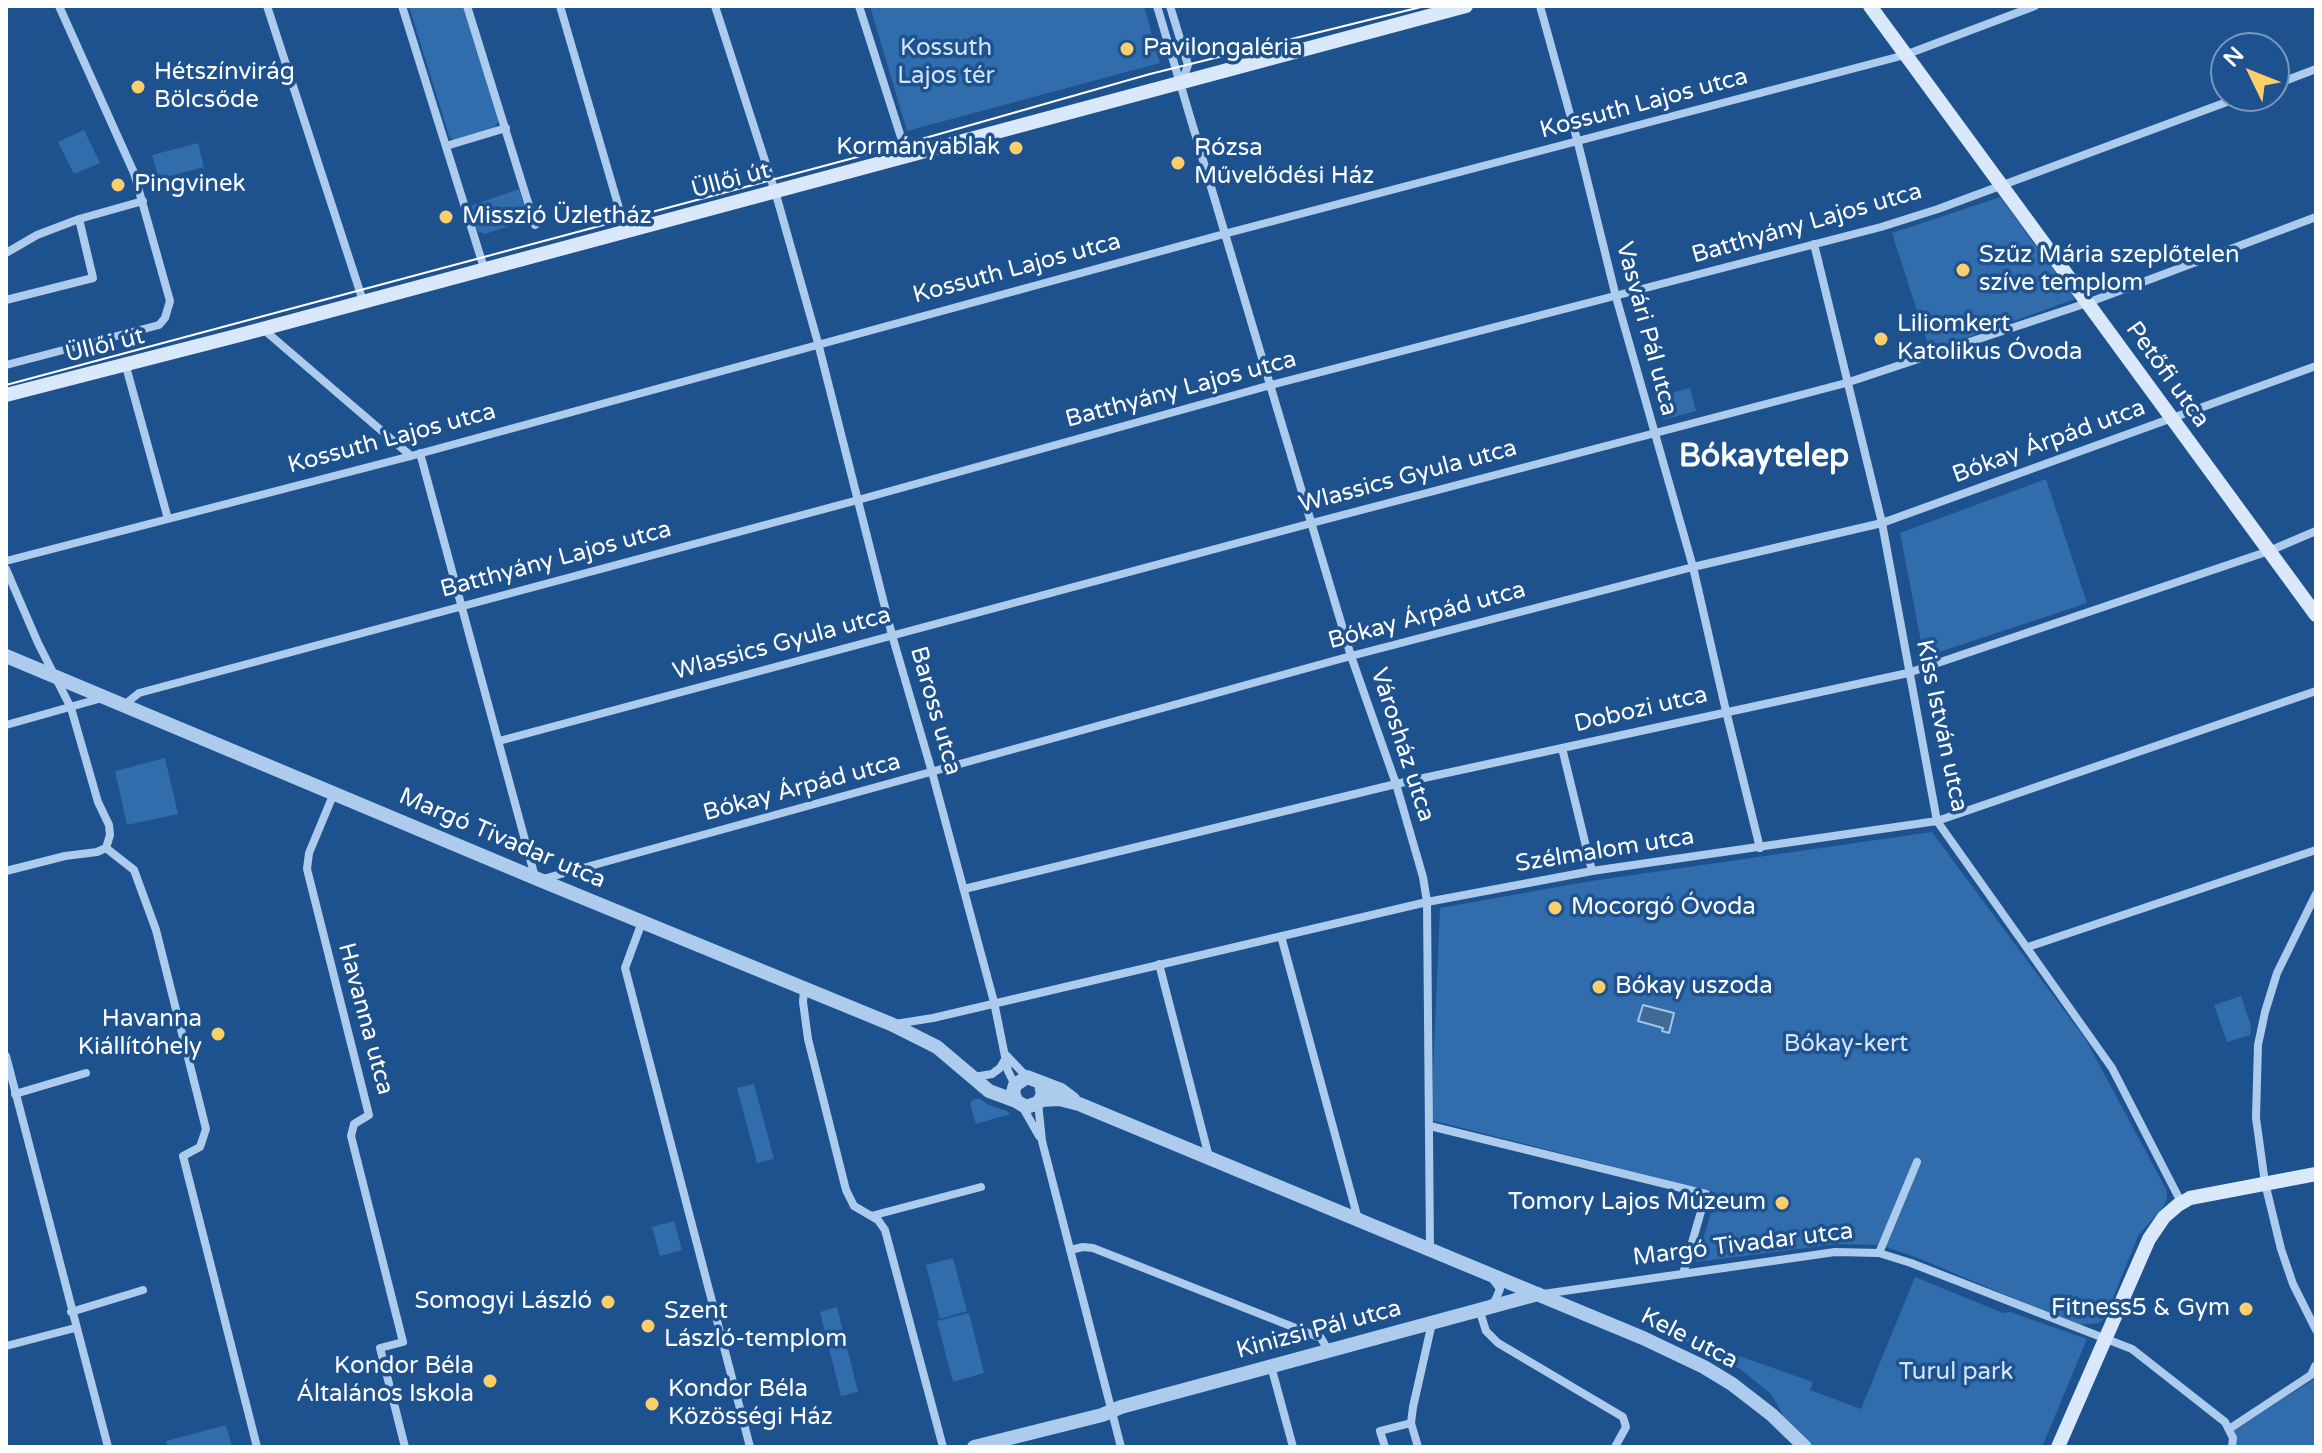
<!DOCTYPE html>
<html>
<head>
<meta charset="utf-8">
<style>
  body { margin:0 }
  #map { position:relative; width:2322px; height:1453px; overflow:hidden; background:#1d528f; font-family:"Varela Round",sans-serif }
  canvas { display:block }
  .frame { position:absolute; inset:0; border:8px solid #fff; pointer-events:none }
  .north { position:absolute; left:2210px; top:32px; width:80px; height:80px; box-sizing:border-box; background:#1d528f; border:2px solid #7797bc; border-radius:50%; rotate:313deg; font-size:22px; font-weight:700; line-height:32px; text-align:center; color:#fff }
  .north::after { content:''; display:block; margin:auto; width:28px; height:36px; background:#fdcf6b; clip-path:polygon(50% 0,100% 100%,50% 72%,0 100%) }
</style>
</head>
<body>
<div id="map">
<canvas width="2322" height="1453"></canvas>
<div class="frame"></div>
<div class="north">N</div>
</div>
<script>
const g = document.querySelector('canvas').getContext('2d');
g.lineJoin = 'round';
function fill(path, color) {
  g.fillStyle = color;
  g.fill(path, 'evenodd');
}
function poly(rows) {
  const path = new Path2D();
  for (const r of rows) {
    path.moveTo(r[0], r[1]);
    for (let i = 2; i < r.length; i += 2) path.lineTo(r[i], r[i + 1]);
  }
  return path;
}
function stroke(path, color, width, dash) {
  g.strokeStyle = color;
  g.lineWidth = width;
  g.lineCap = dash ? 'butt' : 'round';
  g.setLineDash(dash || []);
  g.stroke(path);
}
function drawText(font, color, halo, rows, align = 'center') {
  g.font = font + ' "Varela Round",sans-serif';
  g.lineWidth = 7;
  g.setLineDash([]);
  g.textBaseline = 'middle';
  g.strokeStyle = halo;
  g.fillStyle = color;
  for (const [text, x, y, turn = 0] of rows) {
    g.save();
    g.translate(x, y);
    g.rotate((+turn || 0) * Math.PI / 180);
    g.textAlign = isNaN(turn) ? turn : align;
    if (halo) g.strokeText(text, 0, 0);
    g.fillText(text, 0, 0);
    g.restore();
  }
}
const green = poly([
  [409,6,463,6,499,120,495,127,453,140,449,136],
  [870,6,1144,6,1160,63,907,131],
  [84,130,100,163,74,174,58,142],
  [198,143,204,167,159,179,152,155],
  [519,189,528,220,485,234,477,231,470,206],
  [2000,197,2075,299,1930,351,1892,233],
  [1690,388,1696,411,1663,420,1657,397],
  [2046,479,2087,603,1924,657,1900,533],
  [165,758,178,814,127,825,115,771],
  [1932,832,2086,1040,2166,1189,2167,1199,2163,1207,2138,1236,2105,1318,2099,1323,2077,1325,1918,1258,1880,1245,1837,1244,1696,1262,1717,1193,1431,1120,1440,908,1591,881],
  [2241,996,2251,1026,2250,1035,2227,1042,2214,1005],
  [754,1084,774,1159,757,1163,737,1088],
  [973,1099,980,1099,989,1105,1007,1111,1010,1114,976,1124,970,1104],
  [674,1221,682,1250,660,1256,652,1227],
  [953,1258,967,1311,940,1319,926,1265],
  [1915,1277,2003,1313,2010,1312,2087,1339,2042,1447,1815,1447,1784,1417,1771,1394,1740,1369,1660,1328,1813,1382,1810,1390,1861,1409],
  [837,1307,858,1392,841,1396,820,1312],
  [969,1313,984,1373,953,1382,937,1321],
  [2316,1378,2316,1447,2232,1447,2231,1432],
  [226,1425,232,1447,168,1447,166,1441]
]);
const water = poly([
  [1643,1005,1674,1013,1669,1033,1662,1031,1663,1028,1638,1021,1643,1005]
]);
const minor = poly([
  [267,6,363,301],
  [402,6,484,268],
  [467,6,535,225],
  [560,6,626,232],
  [715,6,775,192],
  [859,6,907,156],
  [1157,6,1351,656,1396,784,1423,877,1427,902,1430,1250],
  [1170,6,1188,65,1182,82],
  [1540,6,1578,143,1616,297,1693,567,1726,711,1760,848],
  [2274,85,2316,69],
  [446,146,506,128],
  [775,191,818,343,892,635,932,772,994,1002,1008,1071,1015,1085],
  [1814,244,1882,523,1937,821,2112,1068,2181,1202],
  [6,253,37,235,79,219,143,201],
  [6,300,93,278,79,219],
  [263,329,411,456],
  [125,363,168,519],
  [6,365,159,325,165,318,170,301,134,173,59,6],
  [420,453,535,877],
  [6,561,411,456,1224,234,1905,55,2035,6],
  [6,569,38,643,71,708,98,802,109,825,110,835,106,848],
  [124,705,139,693,858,500,1271,385,1881,227,1938,209,2243,96],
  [6,725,102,698],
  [499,741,1312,523,1846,383,2087,303,2316,217],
  [1562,748,1592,871],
  [334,793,309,853,307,869,369,1115,354,1124,351,1136,403,1342,380,1348,405,1447],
  [106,848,134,870,156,930,206,1129,200,1147,183,1156,257,1447],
  [6,871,65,856,97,852,106,848],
  [543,879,1351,656,1693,567,1882,523,2316,366],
  [964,889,1396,784,1908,673,2269,551,2316,531],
  [2316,894,2277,973,2265,1012,2258,1045,2256,1118,2265,1183,2281,1249,2293,1284,2316,1330],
  [642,922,625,968,750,1447],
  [1281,936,1358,1219],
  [2028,947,2316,850],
  [1159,964,1209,1157],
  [804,990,803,1002,808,1039,846,1190,854,1206,878,1220,885,1230,943,1447],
  [895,1024,933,1018,1427,902,1592,871,1937,821,2316,691],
  [6,1056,108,1447],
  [1007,1056,1027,1077],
  [974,1077,992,1074,1000,1068,1007,1056],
  [15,1094,86,1073],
  [1038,1103,1042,1141,1121,1447],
  [1022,1106,1039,1136],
  [1430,1126,1706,1194,1683,1274],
  [871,1216,981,1187],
  [1070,1250,1083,1247,1093,1248,1321,1338,1328,1350],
  [1879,1253,1917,1162],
  [1543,1294,1835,1252,1879,1253,1911,1263,2132,1349,2225,1422,2233,1438,2232,1447],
  [1489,1305,1495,1301,1500,1289,1492,1278],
  [1479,1309,1486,1331,1498,1343,1623,1417,1626,1427,1615,1447],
  [71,1312,143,1290],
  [6,1346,75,1328],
  [1271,1366,1293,1447],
  [2229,1429,2311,1375,2315,1366],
  [1385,1447,1380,1431,1411,1423],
  [1418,1447,1411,1423,1413,1407,1432,1323]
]);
const tertiary = poly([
  [6,656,540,880,891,1024,937,1047,989,1091,1016,1101],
  [1041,1084,1043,1095,1038,1103,1026,1107,1016,1101,1013,1092,1015,1085,1027,1077,1061,1090,1073,1099],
  [1041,1100,1059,1099,1079,1104,1643,1338,1704,1367,1732,1384,1772,1415,1805,1447],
  [974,1447,1102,1415,1121,1407,1538,1294]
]);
const secondary = poly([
  [1870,6,2316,615],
  [6,395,236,336,1466,6],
  [2058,1447,2149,1239,2164,1217,2178,1205,2190,1198,2316,1174]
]);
const tram = poly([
  [6,385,876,152,1150,74,1425,6]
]);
const markers = [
  [1127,49,8,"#fdcf6b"],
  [138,87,8,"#fdcf6b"],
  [1016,148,8,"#fdcf6b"],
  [1178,163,8,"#fdcf6b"],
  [118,185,8,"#fdcf6b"],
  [446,217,8,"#fdcf6b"],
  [1963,270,8,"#fdcf6b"],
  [1881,339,8,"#fdcf6b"],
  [1555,908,8,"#fdcf6b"],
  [1599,987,8,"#fdcf6b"],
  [218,1034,8,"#fdcf6b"],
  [1782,1203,8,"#fdcf6b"],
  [608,1302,8,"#fdcf6b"],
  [2246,1309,8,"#fdcf6b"],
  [648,1326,8,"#fdcf6b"],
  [490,1381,8,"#fdcf6b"],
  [652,1404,8,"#fdcf6b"]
];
const parkNames = [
  ["Kossuth",946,49],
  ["Lajos tér",946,77],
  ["Bókay-kert",1846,1045],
  ["Turul park",1956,1373]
];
const poiNames = [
  ["Pavilongaléria",1143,49],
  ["Hétszínvirág",154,73],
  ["Bölcsőde",154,101],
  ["Kormányablak",1000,148,"right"],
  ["Rózsa",1194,149],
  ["Művelődési Ház",1194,177],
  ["Pingvinek",134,185],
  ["Misszió Üzletház",462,217],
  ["Szűz Mária szeplőtelen",1979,256],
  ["szíve templom",1979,284],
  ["Liliomkert",1897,325],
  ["Katolikus Óvoda",1897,353],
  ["Mocorgó Óvoda",1571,908],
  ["Bókay uszoda",1615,987],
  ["Havanna",202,1020,"right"],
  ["Kiállítóhely",202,1048,"right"],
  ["Tomory Lajos Múzeum",1766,1203,"right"],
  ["Somogyi László",592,1302,"right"],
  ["Fitness5 & Gym",2230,1309,"right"],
  ["Szent",664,1312],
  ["László-templom",664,1340],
  ["Kondor Béla",474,1367,"right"],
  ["Általános Iskola",474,1395,"right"],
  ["Kondor Béla",668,1390],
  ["Közösségi Ház",668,1418]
];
const streetNames = [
  ["Kossuth Lajos utca",1644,104,-15],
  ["Üllői út",731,181,-15],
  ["Batthyány Lajos utca",1807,224,-16],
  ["Kossuth Lajos utca",1017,269,-15],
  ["Vasvári Pál utca",1646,329,75],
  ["Üllői út",105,346,-14],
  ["Petőfi utca",2167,375,54],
  ["Batthyány Lajos utca",1181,390,-15],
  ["Kossuth Lajos utca",392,439,-15],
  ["Bókay Árpád utca",2049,442,-20],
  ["Wlassics Gyula utca",1408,477,-15],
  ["Batthyány Lajos utca",556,560,-15],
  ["Bókay Árpád utca",1427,616,-15],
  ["Wlassics Gyula utca",782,644,-15],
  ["Dobozi utca",1641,710,-13],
  ["Baross utca",935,711,74],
  ["Kiss István utca",1941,726,78],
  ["Városház utca",1402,745,72],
  ["Bókay Árpád utca",802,788,-15],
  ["Margó Tivadar utca",502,839,23],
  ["Szélmalom utca",1605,851,-9],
  ["Havanna utca",365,1019,75],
  ["Margó Tivadar utca",1743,1245,-7],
  ["Kinizsi Pál utca",1319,1330,-15],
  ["Kele utca",1689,1339,27]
];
const districtNames = [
  ["Bókaytelep",1764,458]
];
fill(green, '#316cad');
fill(water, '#426894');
stroke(water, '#a0c7ef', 2);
stroke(minor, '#accbed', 8);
stroke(tertiary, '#accbed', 14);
stroke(secondary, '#d9e8fa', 14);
stroke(tram, '#fff', 2);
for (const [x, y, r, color] of markers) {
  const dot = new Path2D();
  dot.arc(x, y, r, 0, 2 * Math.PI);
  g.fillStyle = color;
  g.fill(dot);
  stroke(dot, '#1d528f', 3);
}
drawText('24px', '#d2e5fa', '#1d528f', parkNames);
drawText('24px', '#fff', '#1d528f', poiNames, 'left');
drawText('24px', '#fff', '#1d528f', streetNames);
drawText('bold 32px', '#fff', '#1d528f', districtNames);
</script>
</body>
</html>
